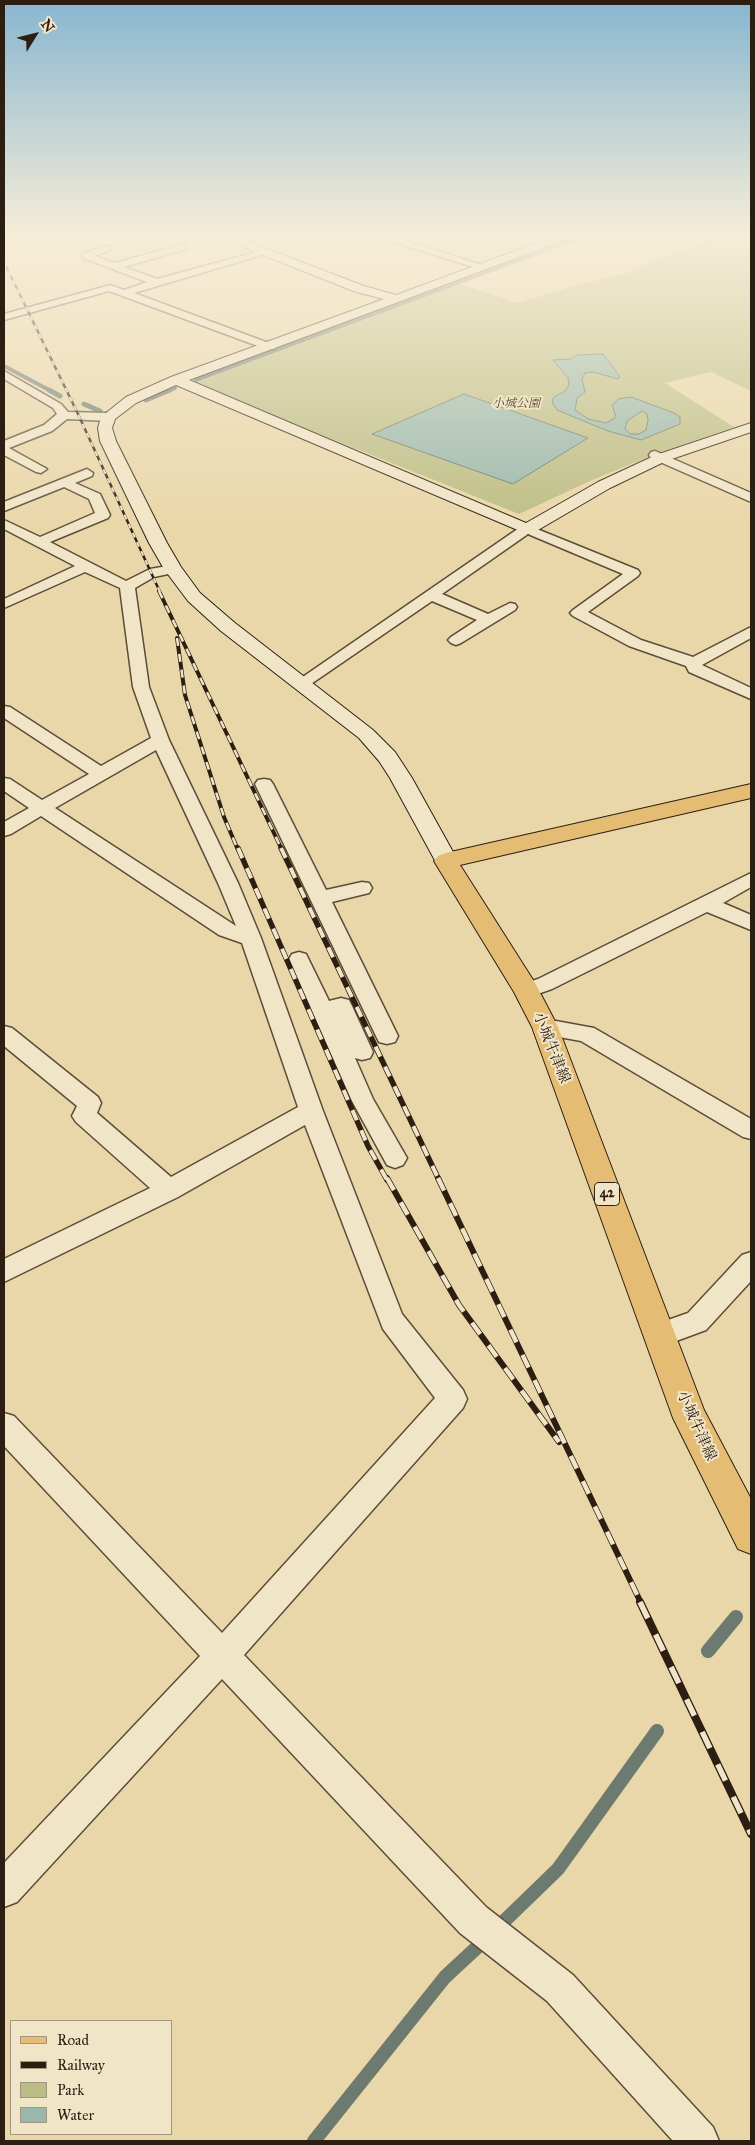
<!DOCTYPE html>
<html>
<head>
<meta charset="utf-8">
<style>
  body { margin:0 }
  #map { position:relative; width:755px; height:2145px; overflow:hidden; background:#ead7a9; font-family:"IM FELL Great Primer",serif }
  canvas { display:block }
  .frame { position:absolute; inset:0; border:5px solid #2d1e12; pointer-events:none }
  .legend { position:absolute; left:10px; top:2020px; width:162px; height:115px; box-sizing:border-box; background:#f1e5c7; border:1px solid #a3957f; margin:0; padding:6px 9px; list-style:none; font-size:15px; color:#2d1e12 }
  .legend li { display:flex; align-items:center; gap:10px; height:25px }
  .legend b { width:25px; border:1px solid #a3957f }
  .north { position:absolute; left:10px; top:10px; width:50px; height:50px; -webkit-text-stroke:4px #f1e5c7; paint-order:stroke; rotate:54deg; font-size:14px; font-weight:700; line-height:20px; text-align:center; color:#2d1e12 }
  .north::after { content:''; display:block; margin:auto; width:18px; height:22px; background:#2d1e12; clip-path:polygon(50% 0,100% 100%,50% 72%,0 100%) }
</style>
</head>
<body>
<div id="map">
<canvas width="755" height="2145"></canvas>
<div class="frame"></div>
<ul class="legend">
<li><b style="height:6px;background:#e5bc74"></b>Road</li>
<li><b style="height:6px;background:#2d1e12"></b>Railway</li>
<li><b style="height:14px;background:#bcbd84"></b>Park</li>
<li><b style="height:14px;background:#98b8ad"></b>Water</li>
</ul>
<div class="north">N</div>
</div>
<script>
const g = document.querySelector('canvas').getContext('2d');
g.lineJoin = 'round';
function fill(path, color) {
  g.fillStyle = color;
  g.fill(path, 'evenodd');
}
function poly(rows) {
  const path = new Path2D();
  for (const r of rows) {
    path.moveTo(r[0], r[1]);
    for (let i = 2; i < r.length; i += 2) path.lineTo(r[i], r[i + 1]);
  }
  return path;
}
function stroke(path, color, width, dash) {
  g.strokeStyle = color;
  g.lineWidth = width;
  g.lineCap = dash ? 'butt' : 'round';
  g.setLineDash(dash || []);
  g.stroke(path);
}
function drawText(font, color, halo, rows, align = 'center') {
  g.font = font + ' "IM FELL Great Primer","Noto Serif JP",serif';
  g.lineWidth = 4;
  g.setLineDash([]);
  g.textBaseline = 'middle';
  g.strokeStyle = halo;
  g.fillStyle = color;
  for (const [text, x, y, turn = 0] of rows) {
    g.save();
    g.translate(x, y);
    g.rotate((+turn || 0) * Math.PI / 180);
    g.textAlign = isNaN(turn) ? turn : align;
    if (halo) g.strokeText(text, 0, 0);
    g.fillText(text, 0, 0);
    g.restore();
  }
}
const green = poly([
  [726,234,751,234,751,391,711,372,665,383,734,427,658,453,590,481,519,514,284,420,196,382,459,284,518,303,571,287,634,271,632,269]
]);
const water = poly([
  [603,354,620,377,618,379,593,372,585,373,582,379,585,392,577,398,575,410,588,419,606,423,616,417,612,405,618,399,631,397,674,413,680,417,680,424,641,440,608,431,557,410,552,402,554,397,565,391,569,385,568,378,553,360,571,359,577,355,603,354],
  [642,411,647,414,648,420,646,430,639,434,630,434,625,429,627,421,642,411],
  [464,394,588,438,513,484,372,434,464,394]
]);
const streamFar2 = poly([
  [4,366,51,391],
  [196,380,589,234],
  [167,391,175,388]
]);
const streamFar1 = poly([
  [49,390,60,396],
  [146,400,170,390],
  [84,404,100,411]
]);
const stream = poly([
  [708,1651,736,1617],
  [495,1930,558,1869,657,1731],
  [314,2141,445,1977,486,1939]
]);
const street = poly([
  [258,234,273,234,239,244,234,241,258,234],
  [373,234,386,234,485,266,480,269,477,268,374,236,373,234],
  [694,234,707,234,714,237,709,240,695,236,694,234],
  [183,244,186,245,186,249,124,267,157,279,267,249,272,252,134,293,274,345,275,347,274,349,266,349,109,291,4,320,4,314,107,286,110,285,124,290,147,282,83,258,83,254,104,246,110,246,110,250,95,256,115,263,183,244],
  [4,371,61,404,68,412,108,413,114,417,108,421,67,419,52,431,9,448,47,469,41,473,36,472,4,455,4,441,44,425,57,414,53,408,4,379,4,371],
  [655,451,751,493,751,502,651,458,649,455,651,452,655,451],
  [87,469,93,473,92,476,75,483,100,494,110,515,108,518,50,542,126,581,150,569,173,565,178,566,180,569,178,572,154,577,135,588,149,687,169,740,238,883,261,938,323,1111,402,1314,463,1390,467,1399,463,1408,244,1655,486,1907,573,1975,713,2127,719,2141,673,2141,547,2001,460,1933,222,1679,17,1902,4,1907,4,1863,200,1656,4,1446,4,1413,14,1416,222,1633,435,1398,383,1329,305,1125,178,1197,4,1282,4,1259,150,1188,76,1122,72,1116,77,1106,4,1046,4,1026,12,1028,98,1097,101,1103,97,1113,171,1177,298,1107,242,943,219,935,41,816,11,834,4,836,4,822,29,808,4,791,4,778,10,779,42,800,89,774,4,718,4,706,10,707,101,766,151,738,133,687,120,588,85,572,4,608,4,599,75,566,4,529,4,520,40,537,95,513,89,499,64,487,4,511,4,502,87,469],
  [156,750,218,883,236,926,55,808,156,750],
  [527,525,638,570,640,573,638,576,588,612,641,640,693,657,751,627,751,638,702,665,751,688,751,699,689,672,686,666,629,646,573,616,570,613,573,610,623,574,528,534,442,594,488,614,510,603,515,604,517,607,515,610,461,643,456,645,451,643,448,640,451,637,477,620,432,601,308,686,296,686,294,683,522,526,527,525],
  [264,779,270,780,273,784,326,890,362,882,369,883,372,888,369,893,332,902,398,1036,395,1042,387,1044,379,1042,376,1036,255,784,258,780,264,779],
  [751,873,751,887,723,903,751,915,751,930,707,912,552,989,526,998,519,995,515,990,519,985,538,979,751,873],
  [299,952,306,954,329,1001,341,998,349,1000,352,1006,373,1052,370,1058,362,1060,355,1058,373,1099,407,1158,403,1165,395,1168,387,1165,352,1101,289,959,292,954,299,952],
  [545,1019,594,1028,751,1119,751,1139,743,1137,581,1041,537,1033,534,1027,537,1021,545,1019],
  [751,1252,751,1281,706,1330,660,1347,651,1344,647,1335,651,1326,688,1313,742,1255,751,1252]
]);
const secondary = poly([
  [214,234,228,234,364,286,396,295,561,234,576,234,575,236,189,380,526,523,598,482,656,455,751,423,751,432,666,461,610,488,533,533,527,534,176,385,136,403,115,419,112,428,116,441,167,543,181,567,200,593,235,623,373,730,395,752,412,778,458,861,454,866,446,869,438,866,390,778,379,761,359,738,221,631,188,601,164,569,149,543,100,441,98,428,101,417,126,397,171,377,384,299,356,292,215,236,214,234]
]);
const primary = poly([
  [751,784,751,798,460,865,535,983,558,1027,704,1410,751,1499,751,1554,738,1549,673,1418,532,1027,514,992,434,861,438,856,446,853,751,784]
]);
const railFar4 = poly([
  [4,262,78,414,160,592]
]);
const railFar3 = poly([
  [159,591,282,850],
  [177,638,185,695,224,817,238,850]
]);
const railFar2 = poly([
  [238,848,368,1146,387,1180],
  [281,848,439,1180]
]);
const railFar1 = poly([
  [387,1178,459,1305,559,1442],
  [438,1178,641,1603]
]);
const rail = poly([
  [640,1602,751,1834]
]);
const farParknames = [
  ["小城公園",516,404]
];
const shields = [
  [607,1194,25]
];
const shieldNames = [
  ["42",607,1194]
];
const streetNames = [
  ["小城牛津線",551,1048,68],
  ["小城牛津線",696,1426,66]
];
fill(green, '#bcbd84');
fill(water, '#98b8ad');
stroke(water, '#6d7a6f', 1);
stroke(streamFar2, '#6d7a6f', 4);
stroke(streamFar1, '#6d7a6f', 5);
stroke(stream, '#6d7a6f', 14);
stroke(street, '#5c4c38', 3);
stroke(secondary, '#2d1e12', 2);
stroke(primary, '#2d1e12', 2);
fill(street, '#f1e5c7');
fill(secondary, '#f1e5c7');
fill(primary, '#e5bc74');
stroke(railFar4, '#2d1e12', 2.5);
stroke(railFar3, '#2d1e12', 4);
stroke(railFar2, '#2d1e12', 5.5);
stroke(railFar1, '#2d1e12', 6);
stroke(rail, '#2d1e12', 8);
stroke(railFar4, '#f1e5c7', 2, [5]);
stroke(railFar3, '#f1e5c7', 2.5, [8]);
stroke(railFar2, '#f1e5c7', 4, [11]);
stroke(railFar1, '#f1e5c7', 4.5, [14]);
stroke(rail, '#f1e5c7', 5.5, [18]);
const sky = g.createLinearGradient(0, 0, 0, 534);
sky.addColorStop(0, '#88b6d0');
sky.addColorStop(0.44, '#f6edd8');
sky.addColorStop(1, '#f6edd800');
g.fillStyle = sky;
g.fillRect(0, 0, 755, 534);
drawText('italic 12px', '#584e34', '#f1e5c7', farParknames);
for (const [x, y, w] of shields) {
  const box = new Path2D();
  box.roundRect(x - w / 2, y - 11.5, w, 23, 4);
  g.fillStyle = '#f1e5c7';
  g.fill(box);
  stroke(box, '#2d1e12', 1);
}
drawText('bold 14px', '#2d1e12', null, shieldNames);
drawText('15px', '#2d1e12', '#f1e5c7', streetNames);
</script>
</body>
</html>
